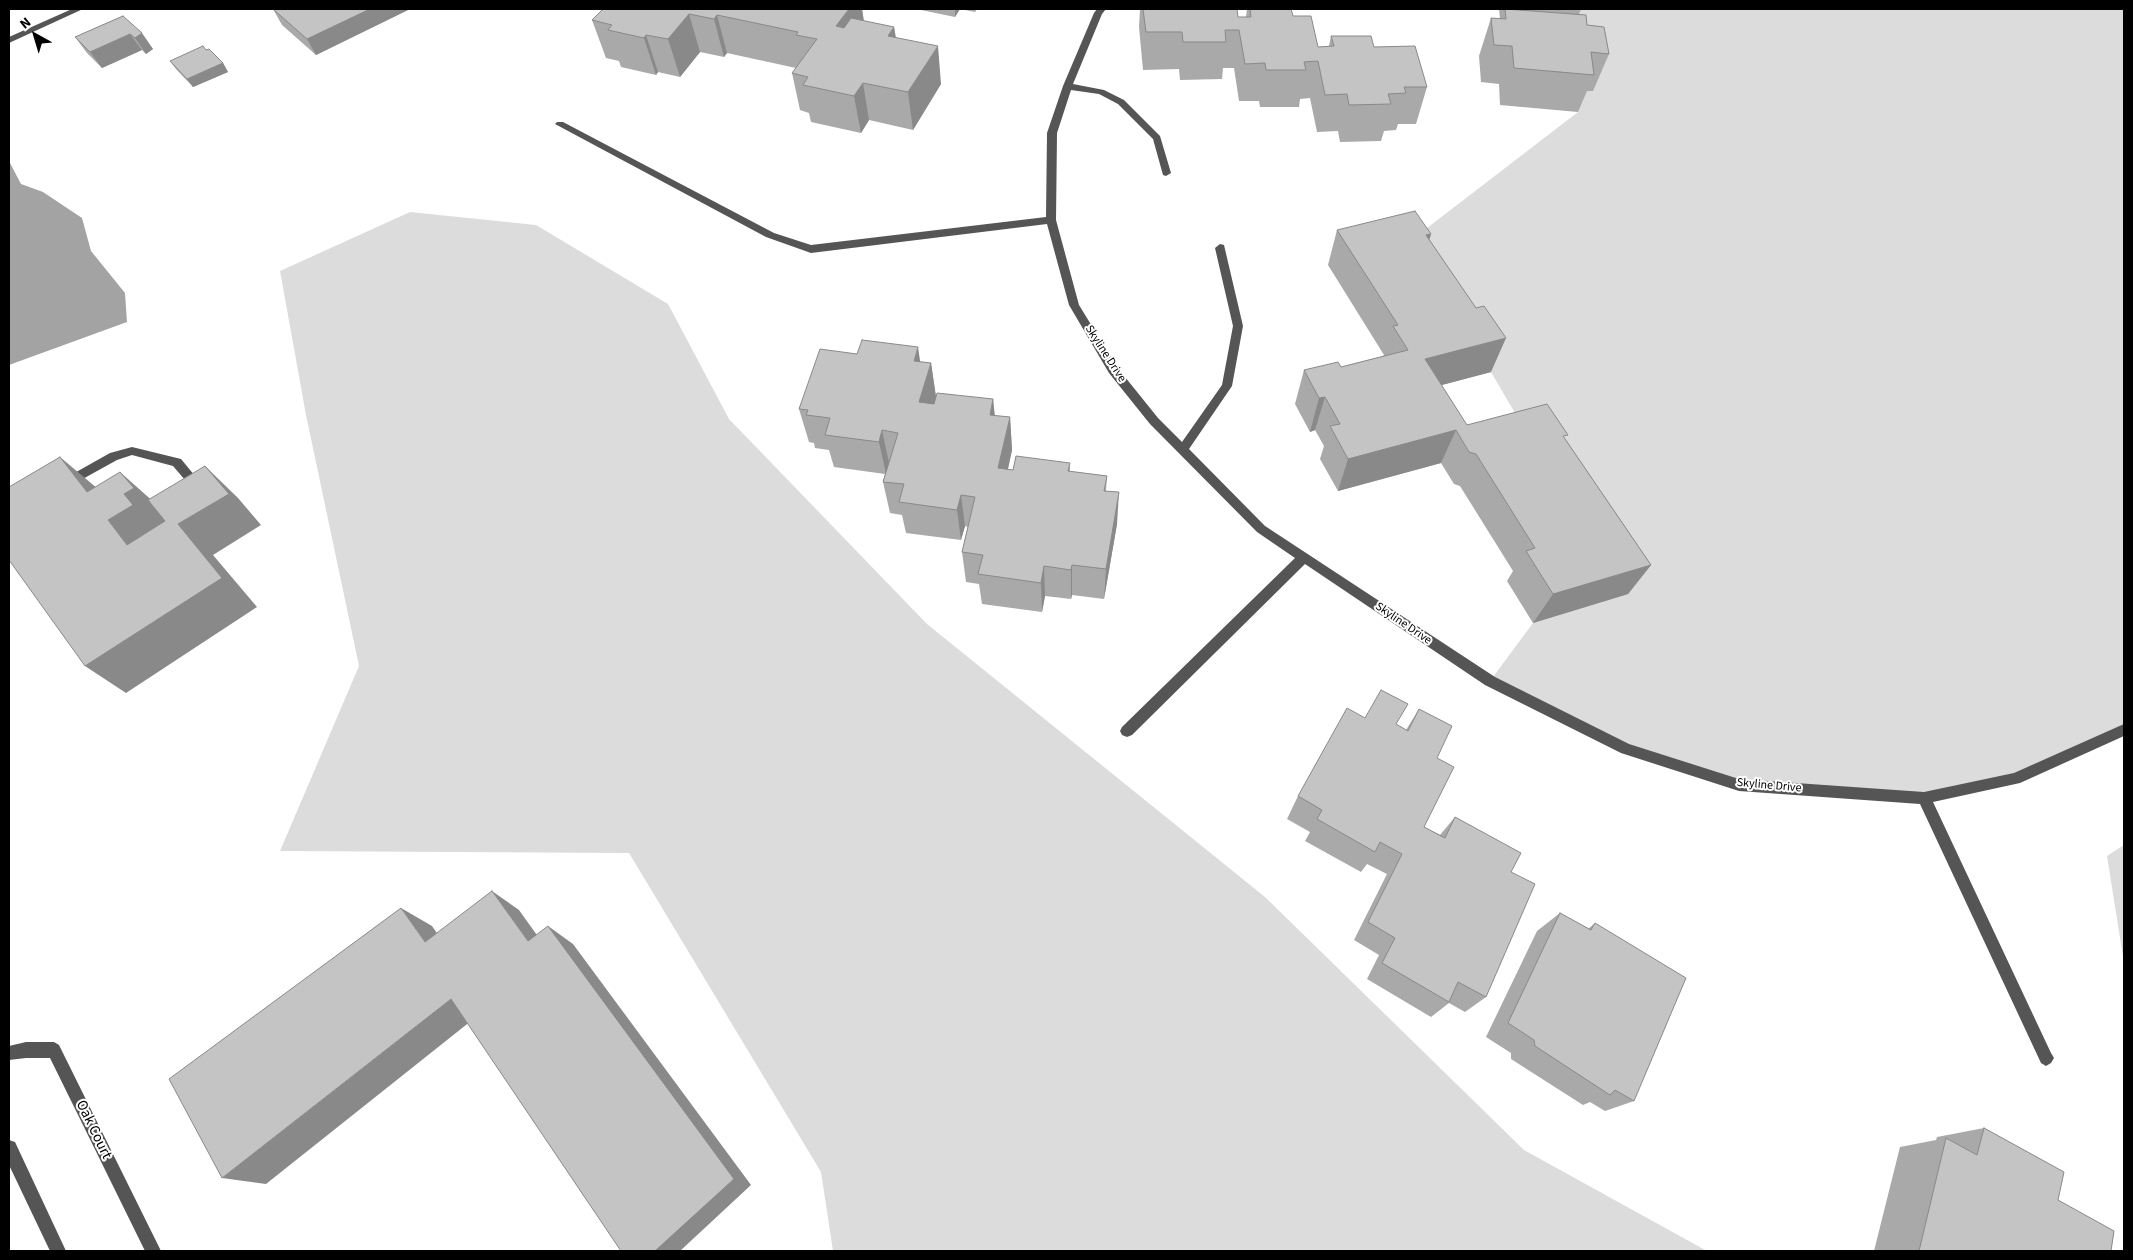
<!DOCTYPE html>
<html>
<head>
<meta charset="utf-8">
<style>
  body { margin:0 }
  #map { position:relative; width:2133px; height:1260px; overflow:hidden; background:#fff; font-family:"Source Sans 3",sans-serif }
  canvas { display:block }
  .frame { position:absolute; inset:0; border:10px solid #000; pointer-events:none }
  .north { position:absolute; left:10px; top:10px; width:50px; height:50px; -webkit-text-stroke:4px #fff; paint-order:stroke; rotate:321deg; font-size:14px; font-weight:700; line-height:20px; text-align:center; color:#000 }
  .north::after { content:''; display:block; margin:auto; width:18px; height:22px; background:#000; clip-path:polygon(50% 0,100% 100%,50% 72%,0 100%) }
</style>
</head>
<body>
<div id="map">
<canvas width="2133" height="1260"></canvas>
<div class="frame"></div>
<div class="north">N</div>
</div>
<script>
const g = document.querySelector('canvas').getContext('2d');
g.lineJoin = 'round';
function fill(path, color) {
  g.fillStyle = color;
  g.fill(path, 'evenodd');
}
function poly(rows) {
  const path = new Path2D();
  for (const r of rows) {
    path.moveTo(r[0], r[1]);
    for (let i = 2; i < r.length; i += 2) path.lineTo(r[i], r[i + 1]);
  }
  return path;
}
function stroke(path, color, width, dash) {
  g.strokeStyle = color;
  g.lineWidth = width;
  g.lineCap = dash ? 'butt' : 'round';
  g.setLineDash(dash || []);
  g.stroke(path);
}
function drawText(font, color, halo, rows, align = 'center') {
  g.font = font + ' "Source Sans 3",sans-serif';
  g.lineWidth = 4;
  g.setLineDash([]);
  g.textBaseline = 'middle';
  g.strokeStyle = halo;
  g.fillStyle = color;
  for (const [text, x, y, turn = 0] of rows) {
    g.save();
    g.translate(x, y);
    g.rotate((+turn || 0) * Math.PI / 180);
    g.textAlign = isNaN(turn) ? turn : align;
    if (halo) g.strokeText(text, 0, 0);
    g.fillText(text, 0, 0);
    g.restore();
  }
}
const green = poly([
  [1566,9,2124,9,2124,730,2015,779,1924,798,1739,785,1626,749,1490,681,1533,623,1529,437,1491,372,1401,248,1578,112],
  [410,212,536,225,668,304,729,419,927,624,1265,897,1524,1150,1707,1251,833,1251,821,1172,629,853,280,851,359,666,306,415,280,271],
  [2124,845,2124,963,2107,856]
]);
const water = poly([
  [9,161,21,184,43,192,82,218,91,251,125,293,127,322,9,365]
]);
const minor = poly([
  [72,9,83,9,9,43,9,37,72,9],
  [1097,9,1106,9,1102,14,1073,84,1104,90,1124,100,1160,136,1171,173,1166,176,1163,175,1153,139,1118,104,1099,94,1071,90,1057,133,1056,220,1079,305,1117,367,1158,418,1182,442,1222,385,1233,326,1215,248,1220,244,1224,245,1243,326,1232,386,1189,449,1265,526,1495,677,1629,744,1739,779,1924,792,2014,773,2124,724,2124,736,2020,783,1933,802,2051,1053,2054,1058,2051,1063,2046,1066,2041,1063,1920,804,1739,791,1621,753,1485,685,1305,564,1132,735,1127,737,1122,735,1120,731,1122,727,1295,558,1257,532,1150,424,1109,373,1069,305,1047,224,811,253,766,237,555,124,557,122,563,122,774,233,811,245,1046,217,1047,133,1063,86,1094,13,1097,9],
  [132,447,181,459,200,482,202,485,200,488,192,488,173,466,132,455,117,460,70,486,62,486,60,483,62,480,110,453,132,447],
  [26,1042,54,1042,59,1045,161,1251,145,1251,50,1058,26,1058,9,1060,9,1046,26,1042],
  [9,1140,15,1142,66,1251,50,1251,9,1165,9,1140]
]);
const wall = poly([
  [273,9,408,10,316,55,282,25],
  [603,9,862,9,864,21,894,27,896,37,941,84,913,130,869,120,861,133,811,122,809,113,800,110,792,73,796,68,727,53,724,57,700,52,680,77,658,72,656,75,621,67,619,61,606,58,592,20],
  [921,9,977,9,975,12,960,9,955,17,921,10],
  [1140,9,1237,9,1238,17,1246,17,1247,9,1291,9,1293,16,1318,47,1329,46,1331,36,1374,47,1427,87,1416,124,1398,124,1396,130,1384,131,1381,141,1340,142,1338,131,1317,132,1310,98,1300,99,1299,107,1260,107,1259,101,1239,101,1234,68,1223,68,1222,79,1180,80,1179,69,1143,70,1139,27],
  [1499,9,1581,9,1579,14,1609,54,1593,91,1587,91,1578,112,1500,105,1499,84,1481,82,1479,56,1491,18,1500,19],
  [123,16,153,49,146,54,142,50,102,68,87,53,75,37],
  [206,50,223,63,228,72,193,87,176,69,170,61],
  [1337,230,1431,234,1429,240,1491,372,1441,385,1467,425,1565,439,1651,565,1628,594,1533,623,1507,581,1513,571,1460,486,1454,484,1441,463,1338,491,1320,459,1324,446,1315,430,1310,432,1295,404,1304,370,1341,367,1383,356,1384,355,1328,265],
  [857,354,931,363,936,397,993,399,995,416,1010,417,1012,450,1008,469,1013,470,1070,463,1070,472,1107,476,1106,491,1117,524,1104,599,1072,595,1071,599,1045,596,1042,612,982,604,979,584,966,582,962,552,968,527,965,526,961,540,906,533,902,515,890,513,883,482,885,474,834,467,829,450,815,448,814,443,809,442,799,409],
  [1419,709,1437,758,1424,827,1440,835,1455,817,1511,872,1486,997,1465,1012,1449,1003,1431,1017,1367,979,1379,955,1354,940,1387,874,1367,864,1361,872,1305,841,1310,832,1287,819,1298,796,1365,718,1396,724,1406,730],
  [1560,913,1588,929,1595,923,1634,1101,1605,1111,1590,1102,1583,1105,1511,1059,1511,1053,1486,1037,1537,931],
  [1984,1128,2058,1200,2111,1251,1874,1251,1900,1147,1936,1140,1937,1137]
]);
const shadedWall = poly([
  [370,9,408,9,408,10,316,55,307,39],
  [849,9,862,9,865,31,843,64,836,26],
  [955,9,960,9,955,17],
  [689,14,700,52,680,77,668,39],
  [717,15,727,53,724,57,714,19],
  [894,27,899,65,888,36],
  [142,33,153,49,146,54,135,38],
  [130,34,142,50,102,68,90,52],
  [646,35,658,72,656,75,644,38],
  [938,46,941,84,913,130,908,92],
  [223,63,228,72,193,87,187,79],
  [863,83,869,120,861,133,854,96],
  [1431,234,1419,270,1426,235],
  [1506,338,1491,372,1412,393,1425,359],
  [918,347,923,381,914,361],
  [931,363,936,397,925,436,919,402],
  [1325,397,1315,430,1310,432,1319,398],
  [993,399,996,432,990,415],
  [1010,417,1012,450,1001,500,998,468],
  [882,430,889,463,886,474,879,442],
  [1456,430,1441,463,1338,491,1348,459],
  [60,457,98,489,124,494,120,472,156,504,170,520,127,545],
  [205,466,238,498,261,525,213,555,257,607,126,693,85,666],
  [1119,492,1117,524,1104,599,1106,569],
  [961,495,965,526,961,540,957,510],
  [1072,565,1072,595,1071,599,1071,570],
  [1651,565,1628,594,1533,623,1553,594],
  [1044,566,1045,596,1042,612,1041,583],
  [492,891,519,910,554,959,528,941],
  [401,908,432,926,455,959,425,942],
  [548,926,573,944,751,1185,680,1251,655,1251],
  [451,999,481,1013,266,1184,222,1178]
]);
const building = poly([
  [273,9,370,9,307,39,273,9],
  [603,9,849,9,836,26,844,28,851,18,894,27,888,36,938,46,908,92,863,83,854,96,803,85,808,77,792,73,817,39,796,35,798,32,717,15,714,19,689,14,668,39,646,35,644,38,608,30,612,25,592,20,603,9],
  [1143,9,1237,9,1238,17,1251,17,1250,9,1291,9,1293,16,1311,16,1318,47,1334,46,1331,36,1371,36,1374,47,1415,46,1427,87,1404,87,1406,93,1388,94,1391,104,1349,105,1347,94,1325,95,1318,61,1304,62,1306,70,1266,70,1265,63,1245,64,1239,30,1225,30,1226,42,1183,42,1182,32,1146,32,1143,9],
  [1505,9,1586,15,1587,25,1604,27,1609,54,1591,52,1594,75,1514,68,1512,46,1494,45,1491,18,1506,19,1505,9],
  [123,16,142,33,135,38,130,34,90,52,75,37,123,16],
  [203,46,206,50,209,49,223,63,187,79,170,61,203,46],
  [1415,211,1431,234,1426,235,1476,308,1484,306,1506,338,1425,359,1467,425,1547,404,1568,435,1563,436,1651,565,1553,594,1526,551,1535,548,1476,454,1469,452,1456,430,1348,459,1330,426,1340,424,1325,397,1319,398,1304,370,1338,362,1341,367,1408,350,1393,326,1398,325,1337,230,1415,211],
  [862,340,918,347,914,361,931,363,919,402,934,404,937,393,993,399,990,415,1010,417,998,468,1013,470,1016,456,1070,463,1068,471,1107,476,1104,491,1119,492,1106,569,1072,565,1071,570,1044,566,1041,583,978,574,983,555,962,552,975,497,961,495,957,510,899,502,904,484,883,482,898,433,882,430,879,442,825,435,830,418,806,415,808,410,799,409,820,349,857,354,862,340],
  [60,457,87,492,120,472,134,488,124,494,133,505,108,520,127,545,165,521,148,500,205,466,229,494,178,524,222,578,85,666,9,560,9,487,60,457],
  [1381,690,1408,704,1396,724,1408,731,1419,709,1452,726,1437,758,1454,767,1424,827,1445,838,1455,817,1521,853,1511,872,1535,884,1486,997,1458,982,1449,1002,1382,963,1395,938,1368,922,1402,854,1380,842,1375,852,1317,819,1322,810,1298,796,1347,708,1365,718,1381,690],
  [492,891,528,941,548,926,734,1179,655,1251,621,1251,451,999,222,1178,169,1079,401,908,425,942,492,891],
  [1560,913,1591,930,1595,923,1686,978,1634,1101,1615,1090,1610,1095,1535,1046,1534,1040,1508,1023,1560,913],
  [1984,1128,2064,1172,2058,1200,2114,1231,2111,1251,1919,1251,1946,1138,1977,1155,1984,1128]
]);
const streetNames = [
  ["Skyline Drive",1105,354,57],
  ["Skyline Drive",1403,624,34],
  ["Skyline Drive",1769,786,5]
];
const nearStreetnames = [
  ["Oak Court",93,1130,64]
];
fill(green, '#dcdcdc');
fill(water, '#a3a3a3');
fill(minor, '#555');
fill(wall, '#a9a9a9');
fill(shadedWall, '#898989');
fill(building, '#c4c4c4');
stroke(building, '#898989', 1);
drawText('12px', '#000', '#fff', streetNames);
drawText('15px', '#000', '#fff', nearStreetnames);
</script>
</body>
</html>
